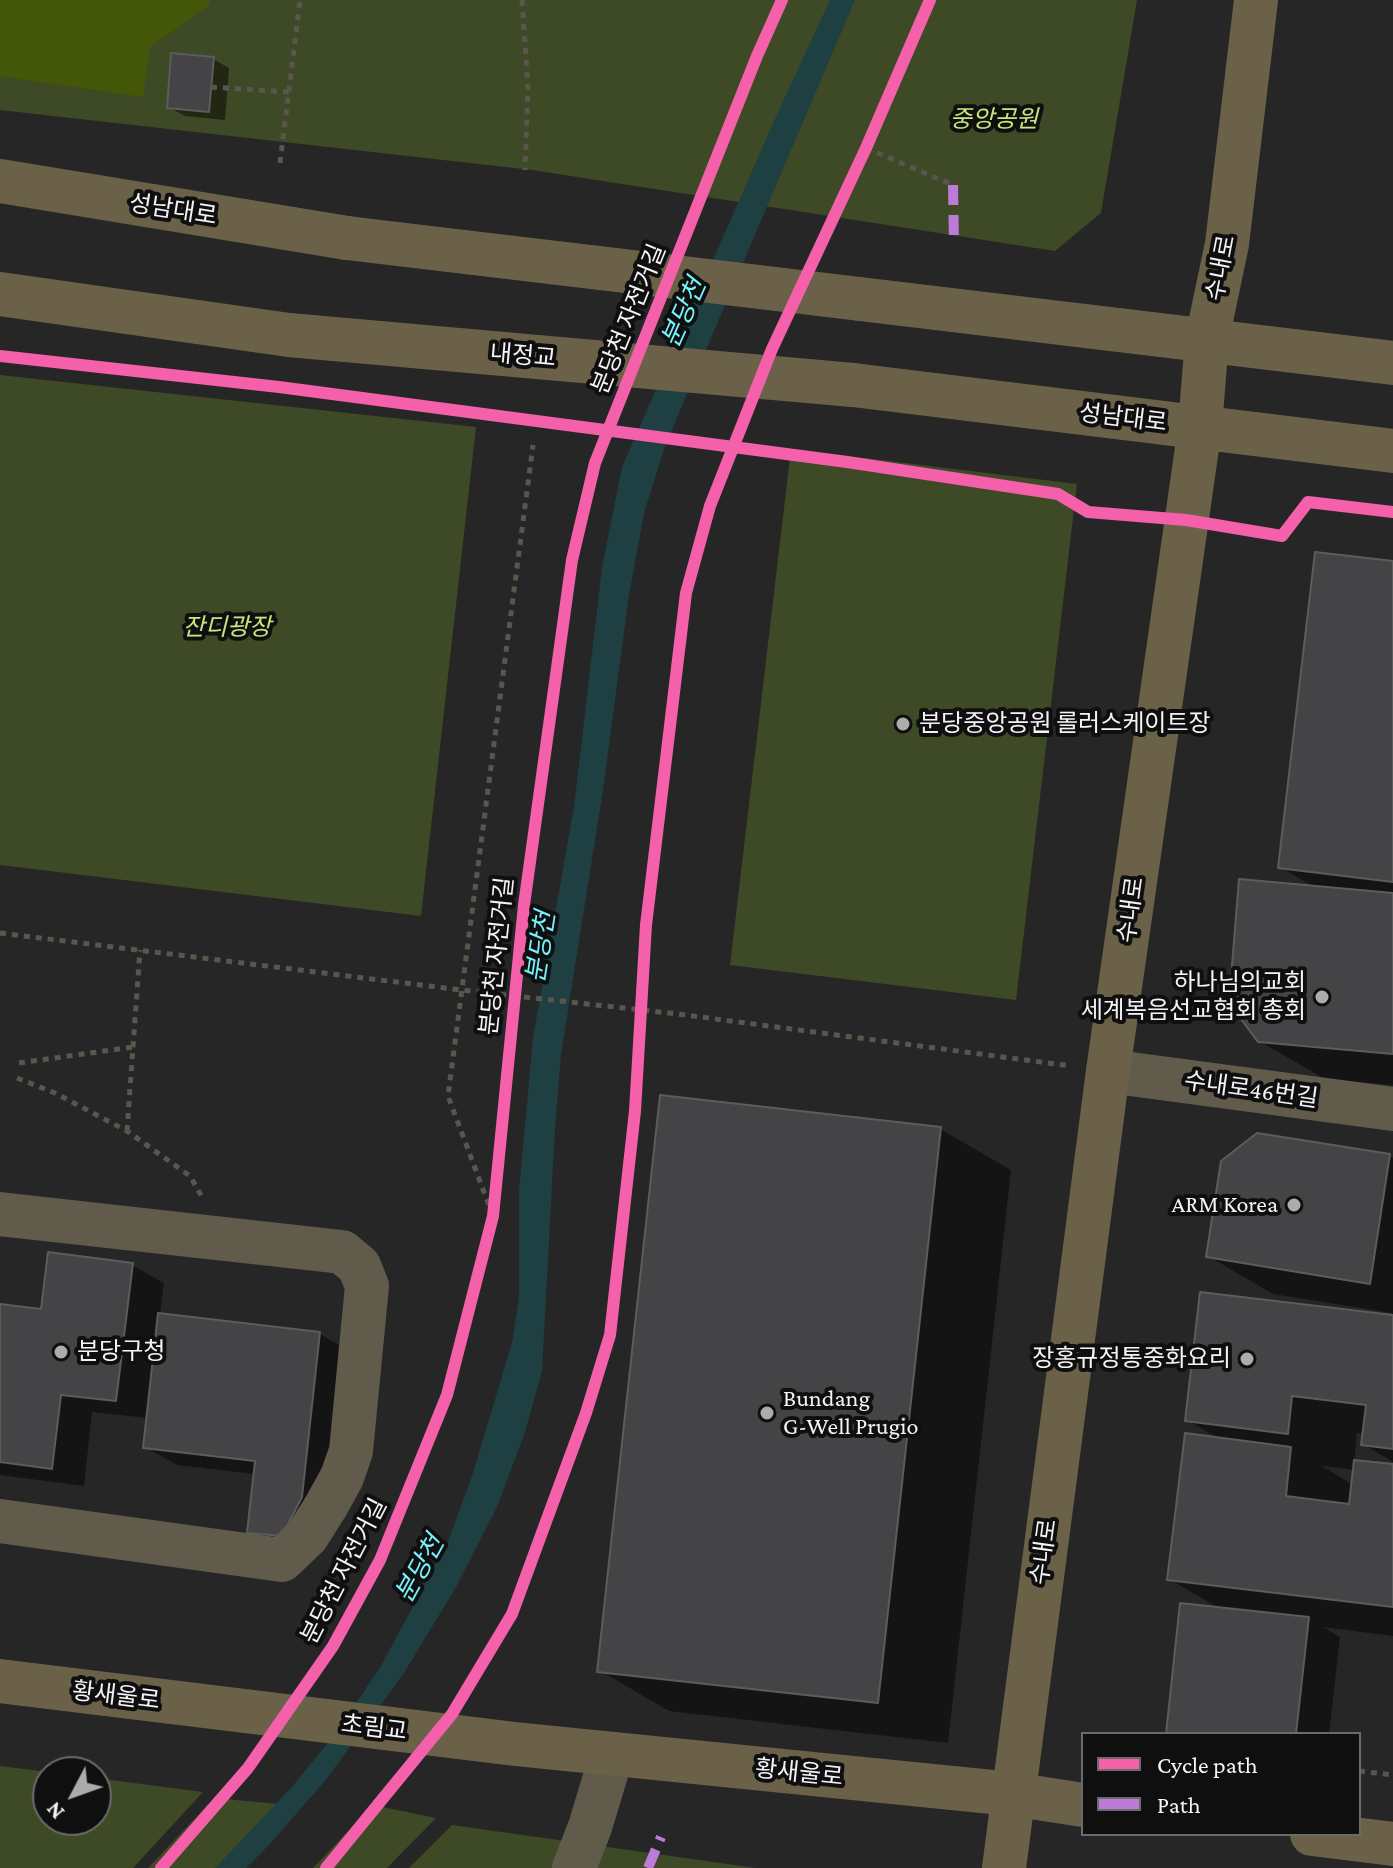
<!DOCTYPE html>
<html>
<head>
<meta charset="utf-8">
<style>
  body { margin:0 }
  #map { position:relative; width:1393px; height:1868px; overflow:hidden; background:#272627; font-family:"Crimson Pro",serif }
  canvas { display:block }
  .legend { position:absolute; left:1081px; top:1732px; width:280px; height:104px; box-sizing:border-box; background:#0f0f10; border:2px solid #6b6a6c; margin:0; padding:10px 14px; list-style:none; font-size:24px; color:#f4f3f5 }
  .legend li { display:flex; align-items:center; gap:16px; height:40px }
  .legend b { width:40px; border:2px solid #6b6a6c }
  .north { position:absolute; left:32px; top:1756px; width:80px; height:80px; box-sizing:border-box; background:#0f0f10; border:2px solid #6b6a6c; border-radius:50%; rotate:229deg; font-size:22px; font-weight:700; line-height:32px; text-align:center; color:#f4f3f5 }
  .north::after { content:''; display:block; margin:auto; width:28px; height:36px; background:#acabad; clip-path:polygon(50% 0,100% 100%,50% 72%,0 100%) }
</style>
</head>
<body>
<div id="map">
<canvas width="1393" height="1868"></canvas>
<ul class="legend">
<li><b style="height:10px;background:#f560ab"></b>Cycle path</li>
<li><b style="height:10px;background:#bd7bd9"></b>Path</li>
</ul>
<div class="north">N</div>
</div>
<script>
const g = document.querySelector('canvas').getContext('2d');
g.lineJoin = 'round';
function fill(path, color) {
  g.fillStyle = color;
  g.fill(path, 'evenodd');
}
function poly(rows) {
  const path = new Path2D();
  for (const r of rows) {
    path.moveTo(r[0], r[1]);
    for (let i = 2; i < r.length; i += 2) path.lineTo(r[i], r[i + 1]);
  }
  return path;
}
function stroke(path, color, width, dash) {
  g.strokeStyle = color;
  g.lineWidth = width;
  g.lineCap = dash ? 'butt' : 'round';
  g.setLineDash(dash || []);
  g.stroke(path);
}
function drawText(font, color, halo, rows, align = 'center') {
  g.font = font + ' "Crimson Pro","Noto Sans KR",serif';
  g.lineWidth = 8;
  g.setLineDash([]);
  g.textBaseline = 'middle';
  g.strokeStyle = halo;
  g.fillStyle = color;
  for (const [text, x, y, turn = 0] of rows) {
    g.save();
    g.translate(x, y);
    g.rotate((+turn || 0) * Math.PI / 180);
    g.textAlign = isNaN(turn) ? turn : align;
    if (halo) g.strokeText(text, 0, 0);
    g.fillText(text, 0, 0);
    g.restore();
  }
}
const green = poly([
  [0,0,1137,0,1101,213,1055,251,532,170,0,110],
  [0,375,476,427,421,916,0,865],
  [791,449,1077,484,1016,1000,730,965],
  [0,1766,48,1772,48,1820,96,1820,96,1778,203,1792,133,1868,0,1868],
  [214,1798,289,1805,229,1868,148,1868],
  [373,1805,436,1818,387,1868,313,1868],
  [452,1825,756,1868,409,1868]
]);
const forest = poly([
  [0,0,211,0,207,7,150,47,143,97,0,76]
]);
const water = poly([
  [830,0,855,0,665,446,644,513,629,595,603,790,561,1054,555,1128,542,1371,525,1432,497,1507,456,1587,404,1673,325,1781,267,1847,246,1868,215,1868,291,1788,336,1733,381,1666,449,1539,472,1476,512,1343,519,1298,519,1191,533,1038,574,807,602,568,622,467,778,112]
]);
const shadow = poly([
  [213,59,229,68,225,120,185,116,169,107],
  [1393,563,1393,1085,1325,1079,1259,1041,1316,888,1280,867],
  [940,1129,1011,1170,948,1743,669,1711,599,1670],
  [1390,1156,1393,1158,1393,1462,1363,1444,1364,1434,1357,1433,1354,1462,1393,1467,1393,1636,1323,1627,1340,1637,1329,1734,1168,1734,1222,1610,1169,1579,1221,1440,1187,1420,1391,1316,1392,1313,1273,1294,1208,1256],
  [1322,1466,1355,1470,1353,1485],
  [132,1265,164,1283,160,1316,320,1334,351,1352,333,1515,281,1550,249,1532,255,1474,177,1465,145,1447,148,1418,92,1412,84,1486,0,1475,0,1306,42,1312]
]);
const building = poly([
  [171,53,214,57,209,112,167,108,171,53],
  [1315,552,1393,561,1393,882,1278,868,1315,552],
  [1239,879,1393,893,1393,1054,1258,1042,1229,1003,1239,879],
  [660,1095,941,1127,878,1703,597,1672,660,1095],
  [1257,1133,1390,1154,1370,1284,1206,1257,1221,1161,1257,1133],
  [48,1252,133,1263,116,1401,61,1395,52,1469,0,1462,0,1304,41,1309,48,1252],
  [1200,1292,1393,1315,1393,1449,1361,1445,1366,1405,1292,1396,1288,1434,1185,1421,1200,1292],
  [158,1313,320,1332,302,1497,282,1536,247,1533,255,1461,143,1448,158,1313],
  [1185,1433,1291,1447,1286,1496,1349,1504,1354,1460,1393,1464,1393,1607,1167,1580,1185,1433],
  [1180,1603,1309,1617,1296,1734,1166,1734,1180,1603]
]);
const path = poly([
  [522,0,528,89,525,170],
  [211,87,289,92],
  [866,148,953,185],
  [280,163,300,0],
  [0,933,461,990,678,1014,1071,1066],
  [19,1063,133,1047],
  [17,1078,55,1093,127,1131,190,1176,202,1197],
  [127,1131,140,950],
  [493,1216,448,1096,533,445],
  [1359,1771,1393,1775]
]);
const minor = poly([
  [1108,1071,1393,1109],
  [0,1214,342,1252,359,1266,367,1286,351,1451,342,1477,326,1506,307,1536,282,1560,0,1521],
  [574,1868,590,1827,612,1754]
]);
const major = poly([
  [0,181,347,238],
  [0,294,289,335],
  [860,299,1393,363],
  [853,385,1393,451],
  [0,1681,515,1744,1012,1794,1083,1805],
  [1312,1834,1393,1844],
  [1004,1868,1108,1071,1200,427,1207,339,1227,244,1256,0]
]);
const majorBridge = poly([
  [347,238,860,299],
  [289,335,853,385]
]);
const quiet = poly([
  [953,185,954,245],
  [648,1868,661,1837]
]);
const cycleway = poly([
  [0,356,279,387,847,462,1058,494,1088,512,1186,520,1282,536,1308,502,1393,512],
  [161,1868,248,1768,333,1646,380,1560,447,1395,493,1216,524,905,572,560,595,463,757,56,782,0],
  [326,1868,452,1714,512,1614,586,1413,610,1335,635,1111,646,925,686,593,710,506,772,349,866,148,930,0]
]);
const markers = [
  [903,724,8,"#acabad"],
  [1322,997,8,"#acabad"],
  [1294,1205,8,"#acabad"],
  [61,1352,8,"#acabad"],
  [1247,1359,8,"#acabad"],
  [767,1413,8,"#acabad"]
];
const parkNames = [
  ["중앙공원",994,120],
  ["잔디광장",227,628]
];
const streetNames = [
  ["성남대로",173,210,9],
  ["수내로",1221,268,-79],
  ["분당천 자전거길",629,319,-68],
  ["내정교",523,356,5],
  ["성남대로",1123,418,7],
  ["수내로",1131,910,-82],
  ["분당천 자전거길",497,956,-84],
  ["수내로46번길",1251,1090,8],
  ["수내로",1044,1552,-82],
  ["분당천 자전거길",344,1571,-63],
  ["황새울로",116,1696,7],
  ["초림교",374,1728,7],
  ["황새울로",799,1773,6]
];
const poiNames = [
  ["분당중앙공원 롤러스케이트장",919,724],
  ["하나님의교회",1306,983,"right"],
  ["세계복음선교협회 총회",1306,1011,"right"],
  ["ARM Korea",1278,1205,"right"],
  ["분당구청",77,1352],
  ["장홍규정통중화요리",1231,1359,"right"],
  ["Bundang",783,1399],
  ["G-Well Prugio",783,1427]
];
const waterNames = [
  ["분당천",684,313,-66],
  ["분당천",541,947,-81],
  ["분당천",420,1569,-61]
];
fill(green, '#3e4925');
fill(forest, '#445607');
fill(water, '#1e4043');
fill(shadow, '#0007');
fill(building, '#444345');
stroke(building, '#5d5c5d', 2);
stroke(path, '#5b564d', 5, [6, 6]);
stroke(minor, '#615b4c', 44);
stroke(major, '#6a6148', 44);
stroke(majorBridge, '#6a6148', 44);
stroke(quiet, '#bd7bd9', 10, [20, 10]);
stroke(cycleway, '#f560ab', 12);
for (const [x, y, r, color] of markers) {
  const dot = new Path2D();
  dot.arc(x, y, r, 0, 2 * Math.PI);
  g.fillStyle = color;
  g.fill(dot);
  stroke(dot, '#0f0f10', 3);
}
drawText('italic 24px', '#c6e77c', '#0f0f10', parkNames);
drawText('24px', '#f4f3f5', '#0f0f10', streetNames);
drawText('24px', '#f4f3f5', '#0f0f10', poiNames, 'left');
drawText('italic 26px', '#77f3fc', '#0f0f10', waterNames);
</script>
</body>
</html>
